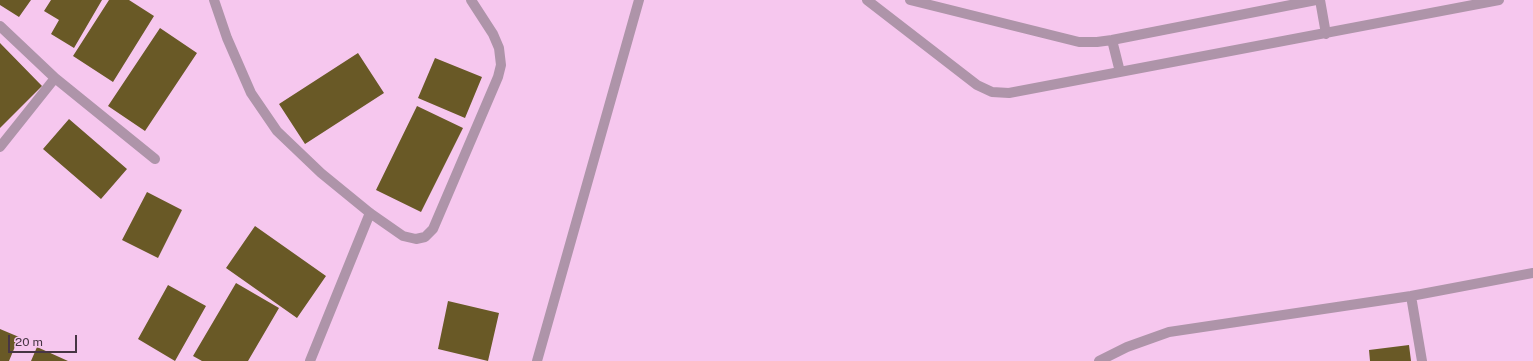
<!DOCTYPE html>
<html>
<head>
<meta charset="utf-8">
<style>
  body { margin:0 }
  #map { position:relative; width:1533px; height:361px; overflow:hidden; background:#f6c7ee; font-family:"Public Sans",sans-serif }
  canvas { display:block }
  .scale { position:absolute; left:8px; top:335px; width:69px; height:18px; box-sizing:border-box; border:2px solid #473544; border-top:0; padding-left:5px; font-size:12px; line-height:14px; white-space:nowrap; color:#473544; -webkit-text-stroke:3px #f6c7ee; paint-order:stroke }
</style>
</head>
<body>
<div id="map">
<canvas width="1533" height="361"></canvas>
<div class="scale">20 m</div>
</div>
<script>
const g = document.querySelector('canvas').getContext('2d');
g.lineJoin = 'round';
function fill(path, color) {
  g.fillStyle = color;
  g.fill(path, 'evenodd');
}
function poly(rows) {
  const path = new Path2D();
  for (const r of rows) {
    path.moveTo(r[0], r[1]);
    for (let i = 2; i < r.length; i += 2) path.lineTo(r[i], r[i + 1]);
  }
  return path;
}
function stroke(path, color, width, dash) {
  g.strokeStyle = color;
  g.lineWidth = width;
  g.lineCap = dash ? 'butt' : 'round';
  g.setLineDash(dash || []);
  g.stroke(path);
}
const building = poly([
  [0,0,31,0,19,17,0,5],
  [51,0,102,0,74,48,51,34,59,20,44,11],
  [109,0,129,0,154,16,113,82,73,56],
  [160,28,197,53,145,131,108,106],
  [0,43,42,86,0,128],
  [358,53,384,93,305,144,279,104],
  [435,58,482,77,465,118,418,98],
  [417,106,463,128,421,212,376,190],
  [69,119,127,169,101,199,43,149],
  [147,192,182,210,158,258,122,240],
  [255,226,326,276,297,318,226,268],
  [236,283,279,308,248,361,202,361,193,356],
  [168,285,206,306,175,361,138,339],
  [448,301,499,313,488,361,438,349],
  [0,329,19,337,9,361,0,361],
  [1409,345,1411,361,1370,361,1369,350],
  [37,347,68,361,31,361]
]);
const service = poly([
  [867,0,977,85,992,92,1009,93,1499,0],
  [910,0,1079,42,1097,42,1112,40,1316,0],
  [1320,0,1326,34],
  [1112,40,1120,72]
]);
const minor = poly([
  [214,0,227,38,251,93,277,131,321,173,370,213,403,236,416,239,425,237,433,229,498,77,501,65,499,48,493,34,471,0],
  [0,26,55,78,155,159],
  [0,147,55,78],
  [1411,296,1422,361],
  [310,361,370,213],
  [537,361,639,0],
  [1099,361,1127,347,1169,332,1411,296,1533,273]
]);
fill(building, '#695926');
stroke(service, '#ae94a9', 10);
stroke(minor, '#ae94a9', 10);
</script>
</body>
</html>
